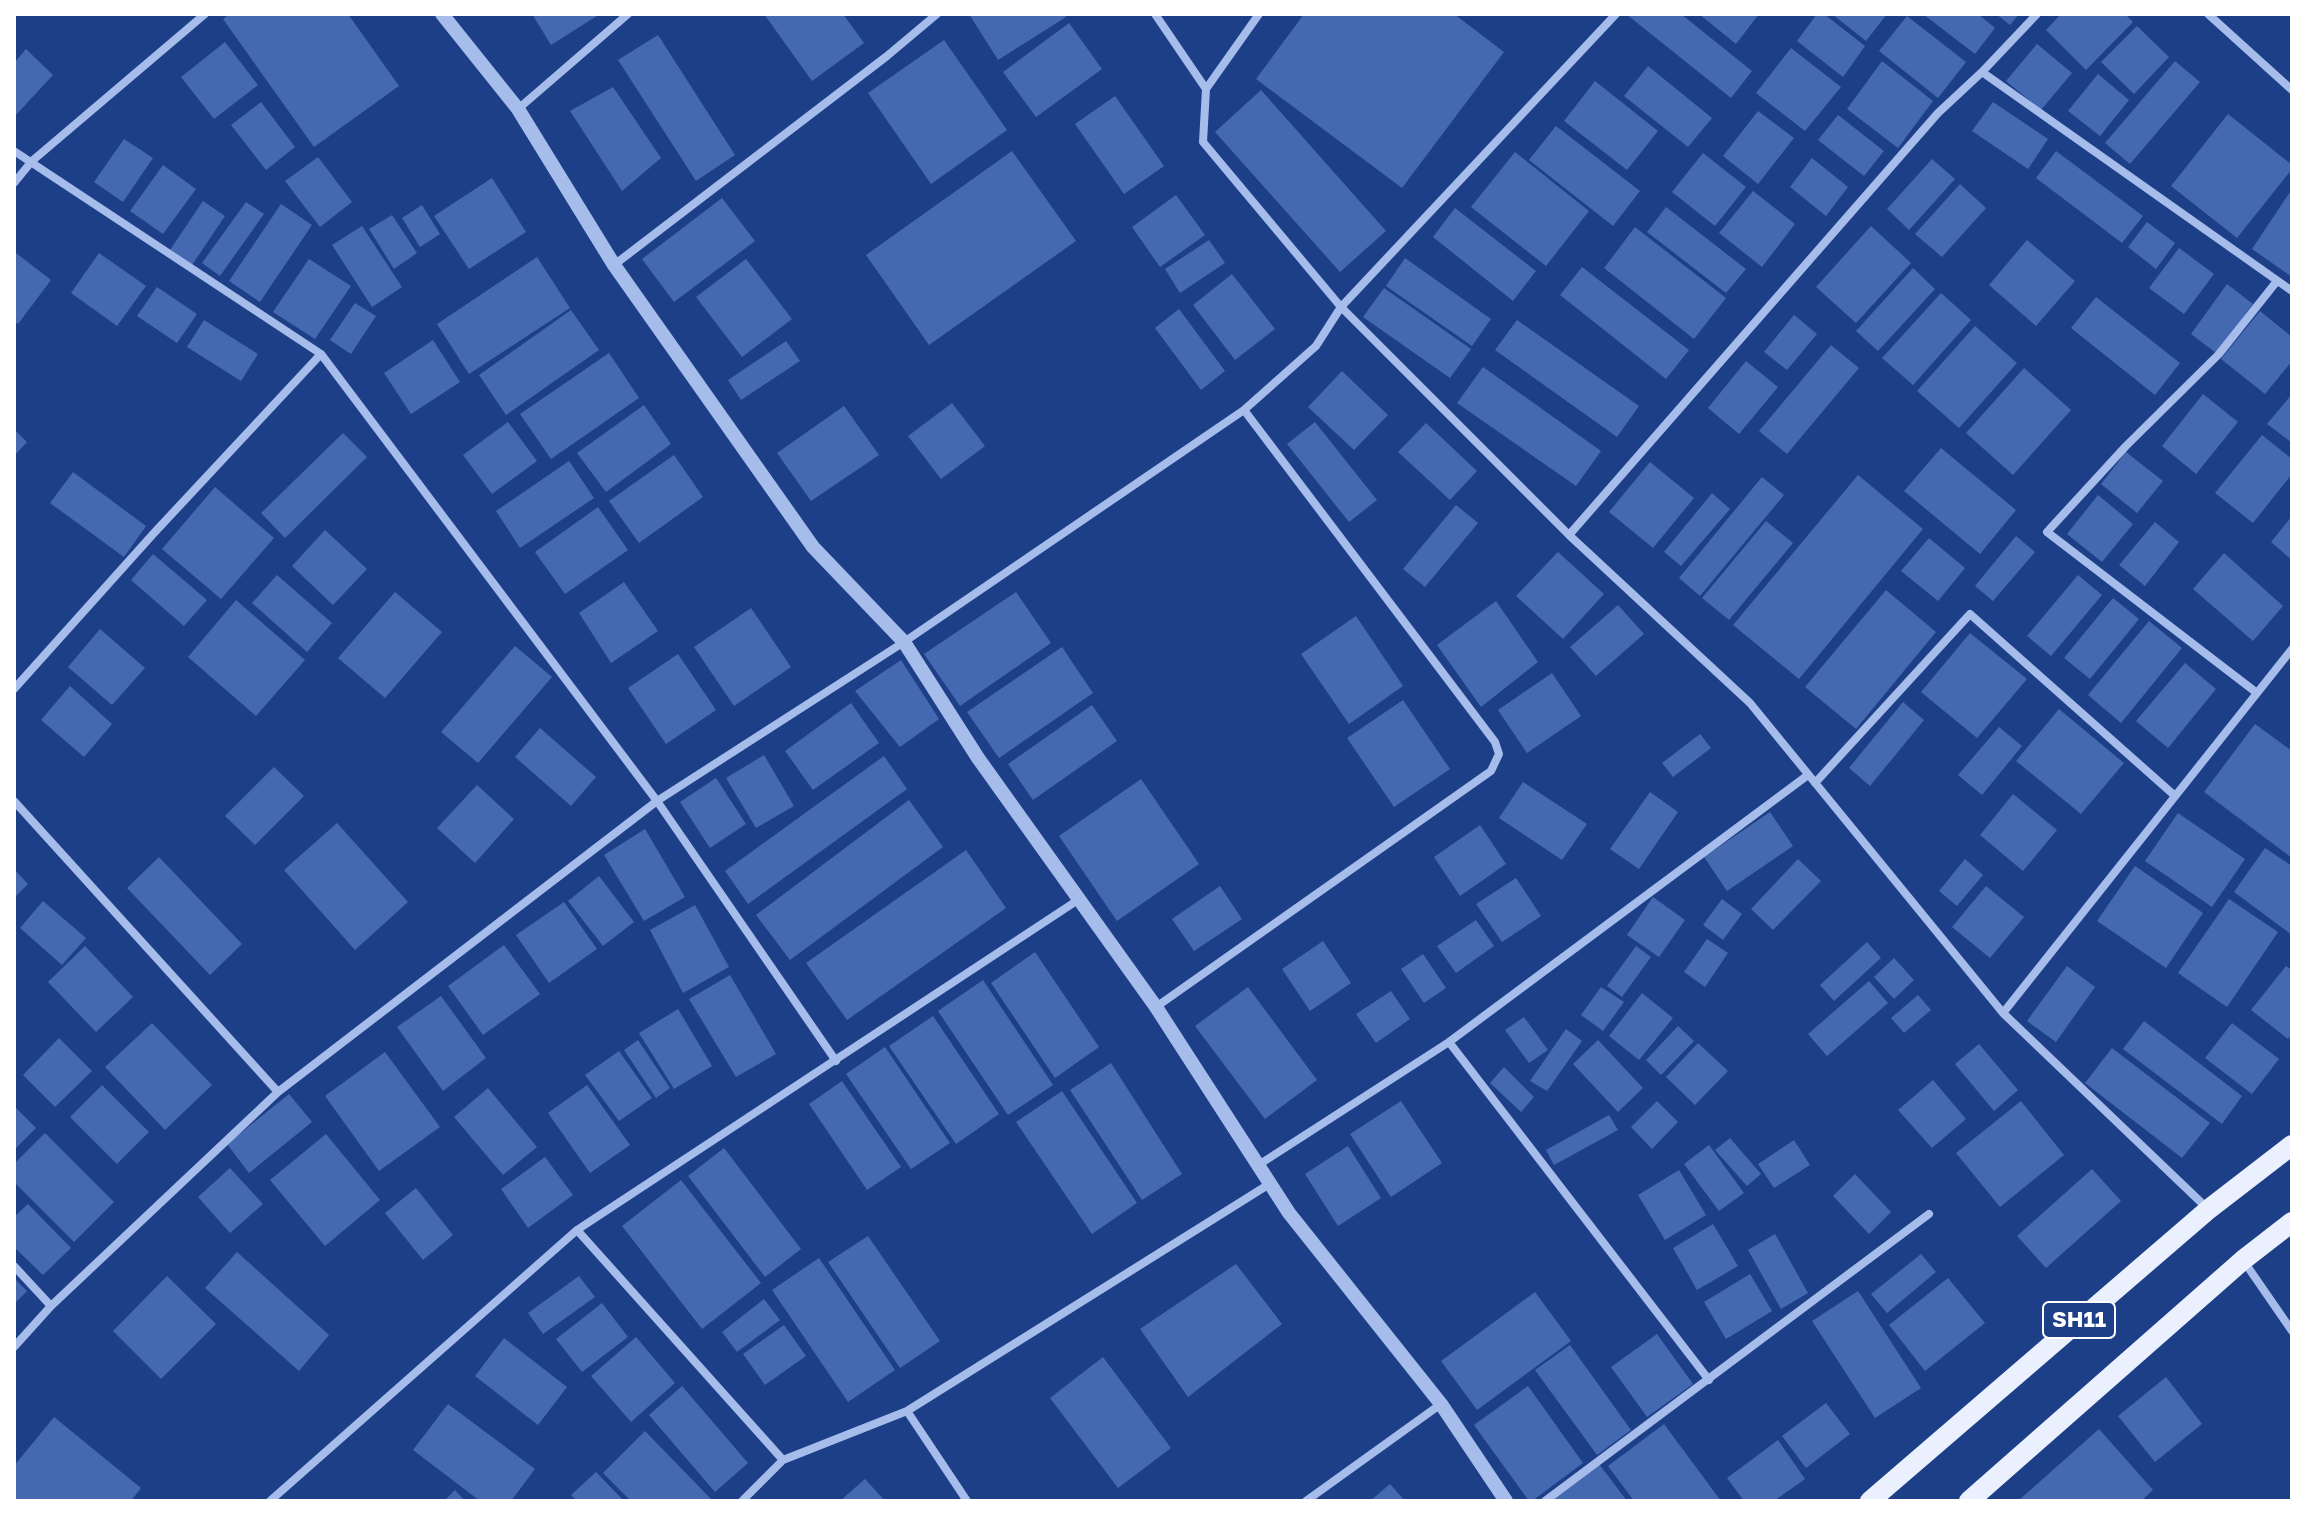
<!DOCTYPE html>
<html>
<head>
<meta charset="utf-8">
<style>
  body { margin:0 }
  #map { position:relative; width:2306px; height:1515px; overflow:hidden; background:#1d3f87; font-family:"Golos Text",sans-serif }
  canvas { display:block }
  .frame { position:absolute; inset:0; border:16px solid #fff; pointer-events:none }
</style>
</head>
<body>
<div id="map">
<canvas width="2306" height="1515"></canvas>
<div class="frame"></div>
</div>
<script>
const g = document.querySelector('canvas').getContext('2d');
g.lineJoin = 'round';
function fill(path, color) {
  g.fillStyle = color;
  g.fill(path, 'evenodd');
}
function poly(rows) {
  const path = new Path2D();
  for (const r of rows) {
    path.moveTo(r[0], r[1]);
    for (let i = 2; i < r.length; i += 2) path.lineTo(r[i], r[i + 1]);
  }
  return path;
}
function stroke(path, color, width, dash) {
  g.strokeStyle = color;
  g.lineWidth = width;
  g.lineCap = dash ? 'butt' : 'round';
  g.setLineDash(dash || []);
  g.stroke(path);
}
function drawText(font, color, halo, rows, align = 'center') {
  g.font = font + ' "Golos Text",sans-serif';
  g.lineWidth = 6;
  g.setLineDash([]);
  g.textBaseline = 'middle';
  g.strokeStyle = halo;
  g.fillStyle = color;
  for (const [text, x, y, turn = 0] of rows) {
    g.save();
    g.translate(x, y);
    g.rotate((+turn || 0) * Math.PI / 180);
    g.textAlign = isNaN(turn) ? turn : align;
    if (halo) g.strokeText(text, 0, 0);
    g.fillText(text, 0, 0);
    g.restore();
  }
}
const building = poly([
  [230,14,348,14,399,86,314,147,223,19],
  [532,14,600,14,551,45],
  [764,14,843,14,864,43,812,81],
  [969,14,1064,14,1066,17,998,60],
  [1304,14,1454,14,1504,52,1402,188,1256,79],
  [1626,14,1681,14,1752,71,1731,98],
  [1699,14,1759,14,1736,44],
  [1817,14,1824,14,1865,46,1843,77,1797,41],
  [1832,14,1887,14,1866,41],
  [1923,14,1978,14,1995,28,1975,54],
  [1996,14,2019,14,2010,25],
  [2061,14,2125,14,2133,22,2086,70,2046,30],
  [1907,16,1966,62,1938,98,1879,51],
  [1069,23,1102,69,1036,117,1003,72],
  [2137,26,2169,57,2134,94,2101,62],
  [658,35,735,155,696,181,618,60],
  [944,40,1007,130,931,184,868,93],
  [225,42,258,85,214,119,181,77],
  [2037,44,2072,73,2041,110,2006,81],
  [1791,48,1841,87,1805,131,1756,93],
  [26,49,53,75,14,117,14,63],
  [1882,61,1933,101,1898,148,1847,109],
  [2175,61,2200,82,2130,164,2105,143],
  [1648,66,1712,118,1688,147,1624,96],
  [2098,74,2129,100,2100,136,2068,111],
  [1595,81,1658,131,1627,170,1564,121],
  [613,87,661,158,622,191,570,111],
  [1261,90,1386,231,1340,272,1215,132],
  [1115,96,1164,166,1124,194,1075,124],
  [261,102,295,147,266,170,231,125],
  [1993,102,2048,139,2028,169,1972,131],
  [1758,111,1794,138,1758,184,1723,156],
  [2228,114,2292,165,2292,169,2237,238,2171,186],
  [1838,115,1884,151,1864,176,1818,140],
  [1556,126,1640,191,1613,226,1529,160],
  [124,139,153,158,123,202,94,182],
  [1012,151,1076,241,929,345,866,255],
  [2056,151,2143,216,2122,243,2036,178],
  [1515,152,1589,211,1546,266,1471,207],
  [1703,153,1746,187,1715,226,1672,192],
  [318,157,352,202,320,227,285,181],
  [1812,158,1848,187,1826,216,1790,187],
  [1932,159,1955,179,1909,230,1887,209],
  [163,165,196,189,163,234,130,211],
  [492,178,526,232,469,269,434,216],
  [1960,184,1986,208,1942,257,1915,234],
  [2292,189,2292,277,2252,249],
  [1753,191,1795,224,1762,267,1719,233],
  [1176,195,1205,235,1160,267,1132,227],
  [722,198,755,241,674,302,642,259],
  [203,201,225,216,192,265,170,250],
  [246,202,264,214,220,276,202,263],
  [281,204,312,225,260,302,229,281],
  [422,205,440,234,420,247,402,218],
  [1666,207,1746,269,1726,293,1647,232],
  [1455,208,1536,271,1513,301,1433,237],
  [392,215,417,253,394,269,369,229],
  [2147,222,2175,243,2156,269,2128,247],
  [362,226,402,287,372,307,332,245],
  [1871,226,1911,263,1856,323,1816,287],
  [1635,227,1726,298,1694,339,1604,268],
  [1209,240,1225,263,1180,293,1165,269],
  [2027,240,2075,281,2036,326,1989,285],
  [2179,248,2214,274,2184,314,2149,288],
  [16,253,51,280,18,324,14,321],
  [99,253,146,286,117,326,71,293],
  [537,257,570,308,469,374,437,324],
  [1405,258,1491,319,1472,346,1386,286],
  [309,259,351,286,315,339,273,312],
  [746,259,792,319,742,357,696,297],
  [1582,267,1689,350,1666,379,1560,295],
  [1913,268,1935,289,1878,351,1856,331],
  [1232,274,1275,329,1235,360,1193,305],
  [2227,284,2253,304,2216,353,2191,334],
  [157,287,197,314,177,343,137,316],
  [1384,288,1471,349,1450,378,1363,317],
  [1941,293,1971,320,1913,385,1882,358],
  [2096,297,2180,363,2155,395,2071,328],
  [355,303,376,316,351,354,330,340],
  [1179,309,1225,371,1201,390,1155,328],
  [571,310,599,350,506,415,479,375],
  [2260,311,2292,337,2292,361,2265,394,2221,359],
  [1794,315,1817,334,1787,370,1764,352],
  [204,320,258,354,241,381,187,347],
  [1517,320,1639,406,1617,437,1495,350],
  [1975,326,2017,363,1959,428,1917,391],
  [433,340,460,382,411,414,384,373],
  [786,341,800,361,741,400,728,380],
  [1831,345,1859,368,1787,454,1759,431],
  [609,353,639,398,551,459,520,414],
  [1746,361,1778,387,1739,434,1708,408],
  [1483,367,1601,451,1576,486,1457,403],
  [2024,368,2071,410,2013,475,1966,433],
  [1342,371,1388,415,1354,450,1308,407],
  [2203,394,2238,422,2196,474,2162,446],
  [2292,394,2292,441,2291,442,2267,424],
  [952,403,985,446,941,479,908,436],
  [644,405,671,444,606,492,577,453],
  [844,406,879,455,811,501,777,453],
  [508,422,537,461,492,494,463,455],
  [1315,422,1377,500,1349,522,1287,444],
  [1426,423,1477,471,1450,500,1398,452],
  [14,429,27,442,14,456],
  [343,433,367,457,285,538,261,513],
  [2262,435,2292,459,2292,474,2253,523,2215,493],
  [1941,448,2016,510,1980,554,1904,491],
  [2126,452,2163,481,2137,513,2101,484],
  [674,455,703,497,639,543,609,501],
  [569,461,594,498,520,548,496,511],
  [1650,462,1694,498,1653,548,1609,512],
  [73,472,146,526,124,557,50,503],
  [1858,475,1923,529,1799,679,1733,625],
  [1762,477,1784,495,1700,596,1679,578],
  [215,487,274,538,221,599,162,549],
  [1712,493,1730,509,1681,566,1664,552],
  [2098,495,2133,524,2102,562,2067,534],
  [1456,505,1478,523,1425,587,1403,569],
  [598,507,628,550,565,594,535,552],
  [2292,516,2292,560,2271,542],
  [1766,521,1793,543,1729,620,1702,598],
  [2155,522,2179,542,2145,586,2119,565],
  [325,530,367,569,333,605,292,566],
  [2016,536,2035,552,1993,601,1975,586],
  [1929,538,1965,568,1938,601,1901,571],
  [1558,552,1604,594,1563,639,1516,596],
  [2224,553,2283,606,2253,641,2193,589],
  [153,554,207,600,184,626,131,580],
  [277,575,332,623,307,652,252,603],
  [2078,575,2102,595,2051,656,2027,636],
  [624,582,658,631,611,663,579,613],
  [1886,590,1936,632,1856,729,1805,687],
  [395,592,442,632,385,698,338,658],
  [1016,592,1051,643,960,706,924,654],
  [2113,598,2139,619,2090,679,2064,658],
  [236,600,305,660,256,716,188,657],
  [1496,601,1538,662,1481,707,1437,645],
  [1618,605,1644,634,1596,676,1570,647],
  [751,608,791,667,734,706,694,647],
  [1356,616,1403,686,1349,724,1301,654],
  [2149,621,2182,648,2121,723,2088,695],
  [100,629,145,668,112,705,68,667],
  [1970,633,2027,679,1977,738,1921,692],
  [515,646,552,677,478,763,441,732],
  [1062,647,1093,693,999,758,967,712],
  [678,654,716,710,666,744,628,688],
  [901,660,939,719,900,747,855,691],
  [2185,663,2216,689,2168,748,2136,721],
  [1552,673,1581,716,1527,753,1498,710],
  [70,686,112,724,84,757,41,720],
  [1403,700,1450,769,1394,807,1347,738],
  [1903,702,1924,720,1870,786,1849,768],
  [851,703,879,743,813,790,785,751],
  [1092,705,1117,741,1033,800,1008,764],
  [2059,709,2124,763,2081,814,2016,761],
  [2255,724,2292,751,2292,858,2204,792],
  [1999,727,2022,746,1982,795,1958,775],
  [540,728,596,777,571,806,515,757],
  [1700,734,1711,748,1673,777,1662,763],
  [764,755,794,806,756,828,726,778],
  [884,756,907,789,748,904,725,871],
  [274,767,304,796,255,845,225,816],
  [716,778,746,824,710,848,680,802],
  [1141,779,1199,864,1117,921,1059,836],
  [1523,782,1587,824,1562,860,1499,818],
  [477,785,514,819,475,863,437,828],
  [1650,792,1678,812,1639,869,1610,849],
  [2013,794,2057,830,2023,871,1980,835],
  [909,800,943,847,790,960,756,915],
  [1770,812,1793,846,1727,891,1704,857],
  [2178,813,2245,859,2212,907,2145,861],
  [337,823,408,902,355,950,284,870],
  [1480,825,1506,864,1460,896,1434,857],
  [645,829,685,897,644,921,604,855],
  [2265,848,2292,866,2292,935,2234,892],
  [966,850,1006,908,847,1020,806,963],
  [159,857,242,944,210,975,127,888],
  [1798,859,1821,881,1773,930,1751,909],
  [1965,859,1983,875,1957,906,1939,891],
  [2135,866,2203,913,2166,968,2097,921],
  [14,869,28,884,14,898],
  [599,876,634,922,603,946,568,901],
  [1516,878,1541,916,1502,942,1476,904],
  [1220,886,1242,919,1194,951,1172,919],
  [1986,886,2024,917,1990,958,1952,927],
  [1653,897,1685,920,1659,957,1627,935],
  [1722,899,1742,914,1723,940,1703,925],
  [2229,899,2278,932,2227,1007,2178,973],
  [43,901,86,938,62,965,20,928],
  [564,902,597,949,549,983,516,935],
  [695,905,729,967,683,993,650,930],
  [1476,920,1494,946,1456,973,1437,946],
  [1707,939,1728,953,1705,987,1684,972],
  [1323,941,1351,983,1310,1011,1282,969],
  [1867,942,1881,958,1834,1001,1820,985],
  [504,945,540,994,483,1035,448,986],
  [85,946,133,997,96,1032,48,982],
  [1636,946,1651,957,1622,997,1607,986],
  [1035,952,1099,1047,1055,1078,991,983],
  [1423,954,1446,988,1424,1003,1401,969],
  [1894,958,1914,980,1894,999,1874,977],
  [2067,966,2095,987,2056,1042,2027,1021],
  [2286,966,2292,970,2292,1034,2288,1039,2251,1010],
  [730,975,776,1054,736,1077,689,999],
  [983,980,1053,1085,1008,1115,938,1011],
  [1869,981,1888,1003,1827,1056,1808,1034],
  [1248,987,1317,1080,1265,1119,1195,1026],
  [1601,987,1624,1002,1603,1031,1581,1015],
  [1391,991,1410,1019,1376,1043,1356,1014],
  [1642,993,1673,1018,1639,1060,1609,1036],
  [1918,995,1931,1010,1904,1033,1891,1018],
  [441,996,486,1058,443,1091,397,1027],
  [678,1009,712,1066,674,1089,639,1033],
  [933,1016,999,1114,956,1144,889,1046],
  [1524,1017,1548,1050,1529,1063,1505,1030],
  [2144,1021,2242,1096,2222,1124,2123,1049],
  [152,1023,212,1085,165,1130,105,1067],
  [2232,1023,2279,1059,2252,1094,2205,1058],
  [1678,1026,1694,1041,1661,1075,1646,1060],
  [1566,1029,1582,1041,1547,1091,1530,1081],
  [59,1038,92,1071,55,1107,23,1075],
  [638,1040,670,1088,656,1098,624,1050],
  [1598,1040,1643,1088,1618,1112,1573,1064],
  [1698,1043,1728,1071,1695,1105,1666,1077],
  [1979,1044,2018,1090,1994,1111,1955,1064],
  [885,1047,950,1143,911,1169,846,1074],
  [2112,1048,2210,1123,2182,1158,2085,1083],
  [619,1051,652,1098,619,1121,585,1075],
  [385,1052,440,1127,379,1171,325,1096],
  [1111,1063,1182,1174,1142,1200,1070,1090],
  [1504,1067,1534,1097,1521,1112,1490,1083],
  [1933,1080,1966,1119,1932,1148,1898,1110],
  [842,1081,901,1167,867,1190,809,1104],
  [102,1085,149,1132,117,1164,70,1117],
  [587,1085,630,1145,590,1173,548,1113],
  [488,1088,537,1147,503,1175,454,1117],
  [1062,1091,1137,1203,1092,1234,1016,1122],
  [289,1094,312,1122,249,1173,227,1144],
  [1401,1101,1442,1163,1391,1197,1350,1134],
  [1657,1101,1678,1122,1652,1149,1631,1127],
  [2021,1101,2064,1155,2000,1207,1956,1153],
  [14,1106,36,1128,14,1150],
  [1609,1115,1618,1130,1554,1165,1546,1150],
  [45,1133,114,1202,74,1242,14,1182,14,1164],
  [326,1134,380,1200,325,1246,270,1180],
  [1730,1138,1761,1174,1747,1186,1715,1150],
  [1794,1140,1810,1165,1774,1188,1758,1164],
  [1709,1145,1744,1193,1719,1211,1684,1164],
  [1348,1146,1381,1198,1338,1226,1305,1174],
  [724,1148,801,1249,765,1277,688,1176],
  [545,1157,573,1195,528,1228,501,1189],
  [230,1168,263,1204,230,1233,198,1197],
  [2092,1169,2121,1201,2046,1268,2017,1236],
  [1679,1170,1706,1215,1665,1240,1638,1195],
  [1855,1174,1891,1212,1869,1234,1833,1196],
  [681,1180,761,1283,702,1329,622,1226],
  [416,1188,453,1235,423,1260,385,1213],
  [28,1204,71,1248,43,1275,14,1247,14,1217],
  [1713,1224,1738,1266,1697,1290,1673,1248],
  [1775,1234,1808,1293,1781,1309,1748,1250],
  [868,1236,940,1341,900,1368,828,1262],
  [237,1252,329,1335,299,1371,205,1288],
  [1921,1254,1936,1272,1887,1313,1871,1294],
  [819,1258,895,1370,848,1402,772,1290],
  [1236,1264,1282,1324,1188,1397,1140,1329],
  [1750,1274,1772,1311,1726,1339,1704,1302],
  [167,1276,216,1324,161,1379,113,1331],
  [579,1276,595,1297,543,1334,528,1313],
  [14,1278,27,1291,14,1304],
  [1948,1278,1985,1323,1925,1371,1889,1325],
  [1858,1291,1921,1388,1875,1418,1812,1321],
  [1535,1292,1571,1341,1477,1410,1441,1361],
  [764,1299,780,1320,737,1352,722,1332],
  [602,1303,628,1337,582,1372,556,1339],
  [784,1325,806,1356,765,1385,743,1354],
  [1657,1334,1693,1384,1647,1417,1611,1367],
  [636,1337,675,1383,631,1422,591,1376],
  [504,1338,567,1387,538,1425,475,1376],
  [1570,1345,1631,1430,1597,1455,1535,1370],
  [1103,1357,1171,1448,1118,1488,1050,1398],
  [2166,1377,2202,1424,2155,1462,2118,1416],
  [682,1386,748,1463,715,1492,649,1415],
  [1528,1386,1583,1463,1532,1501,1529,1501,1474,1425],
  [1826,1403,1850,1434,1806,1468,1782,1436],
  [448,1404,535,1469,511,1501,480,1501,413,1450],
  [54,1417,141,1488,131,1501,14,1501,14,1466],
  [1664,1424,1721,1501,1634,1501,1608,1466],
  [2099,1429,2153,1490,2141,1501,2018,1501],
  [645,1431,711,1499,709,1501,631,1501,603,1473],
  [1778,1440,1805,1479,1774,1501,1744,1501,1727,1478],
  [1599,1464,1627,1501,1550,1501],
  [596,1472,624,1501,577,1501,571,1495],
  [865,1479,885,1501,840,1501],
  [1390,1484,1405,1501,1370,1501],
  [455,1490,465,1501,444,1501]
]);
const minor = poly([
  [1155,14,1206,89],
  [2037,14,1982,72,1938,113,1569,535,1750,703,2003,1013,2208,1209],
  [2208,14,2292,90],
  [1982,72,2292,291],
  [518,109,628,14],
  [14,151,321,354,657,801,836,1061],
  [14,183,32,161,205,14],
  [614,265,887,56,937,14],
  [1569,535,1341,307,1616,14],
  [14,689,154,533,321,354],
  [2257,693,2047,532,2126,446,2219,354,2277,281],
  [1815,783,1970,614,2174,795],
  [14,801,278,1092],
  [1156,1007,1491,771,1499,754,1495,742,1244,410],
  [2003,1013,2292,649],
  [1449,1042,1709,1380],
  [1260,1164,1449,1042,1808,775],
  [2243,1260,2292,1331],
  [14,1266,51,1306],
  [14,1347,51,1306,278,1092,657,801,904,642,1244,410,1316,346,1341,307,1203,142,1206,89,1259,14],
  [907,1411,967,1501],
  [783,1460,577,1230,1078,900],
  [270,1501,577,1230],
  [742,1501,783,1460,907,1411,1271,1183],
  [1306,1501,1441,1404],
  [1545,1501,1929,1214]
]);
const tertiary = poly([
  [442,14,518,109,614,265,813,547,904,642,978,758,1156,1007,1289,1213,1441,1404,1506,1501]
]);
const primary = poly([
  [1870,1501,2209,1209,2292,1145],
  [1969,1501,2243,1260,2292,1222]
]);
const shields = [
  [2079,1320,72]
];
const shieldNames = [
  ["SH11",2079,1320]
];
fill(building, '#4569b0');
stroke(minor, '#a6bdeb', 8);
stroke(tertiary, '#a6bdeb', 14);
stroke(primary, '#ebf0fe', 20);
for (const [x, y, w] of shields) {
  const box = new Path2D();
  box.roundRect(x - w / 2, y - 18, w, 36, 6);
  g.fillStyle = '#1d3f87';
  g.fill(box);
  stroke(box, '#fff', 2);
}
drawText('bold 22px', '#fff', null, shieldNames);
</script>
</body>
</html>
